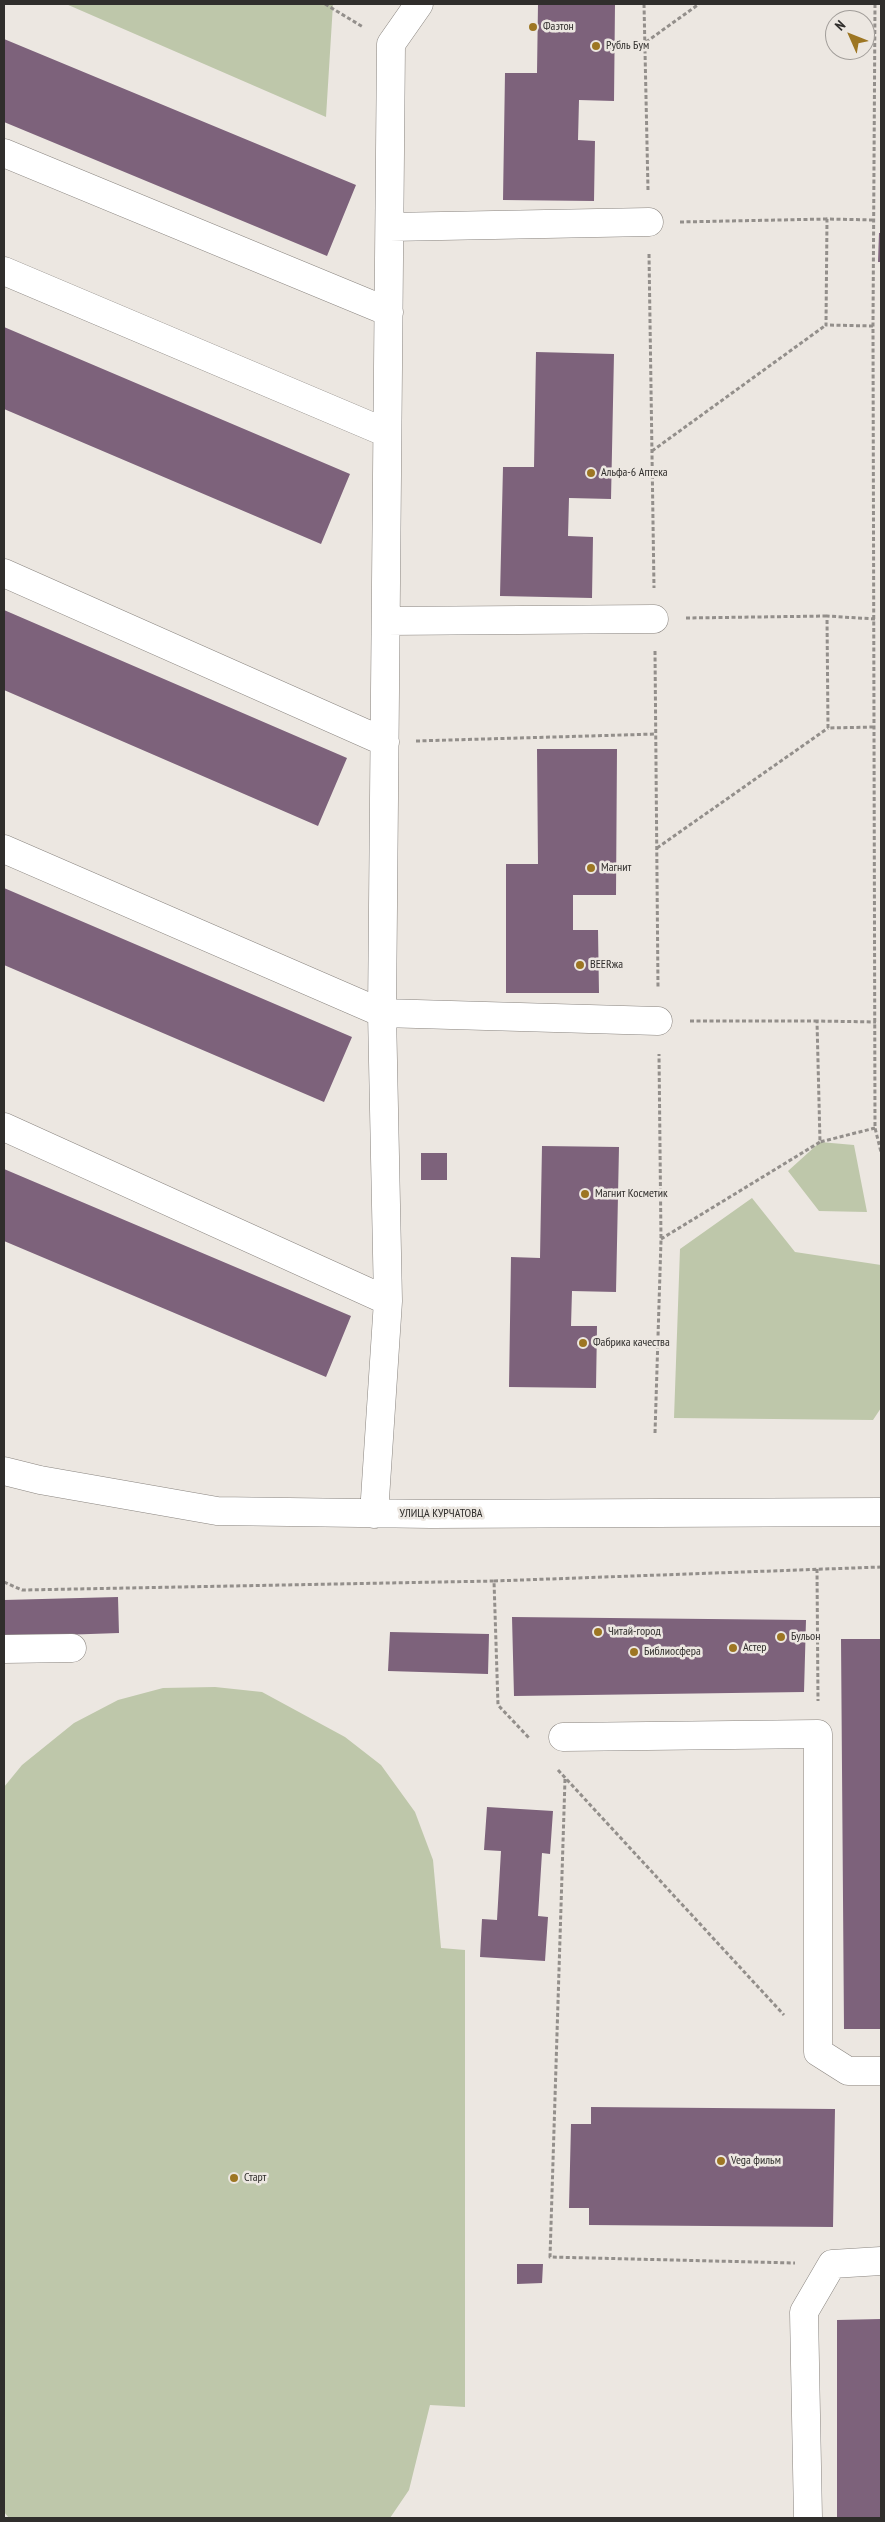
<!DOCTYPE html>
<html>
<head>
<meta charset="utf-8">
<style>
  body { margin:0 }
  #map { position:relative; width:885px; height:2522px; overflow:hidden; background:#ece7e1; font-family:"PT Sans Narrow",sans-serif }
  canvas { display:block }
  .frame { position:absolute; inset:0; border:5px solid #302e2c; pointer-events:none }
  .north { position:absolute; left:825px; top:10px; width:50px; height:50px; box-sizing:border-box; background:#ece7e1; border:1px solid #a19d99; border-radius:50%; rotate:314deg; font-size:14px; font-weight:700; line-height:20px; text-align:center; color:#302e2c }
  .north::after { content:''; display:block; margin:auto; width:18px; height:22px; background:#9d7623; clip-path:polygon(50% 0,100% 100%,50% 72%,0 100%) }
</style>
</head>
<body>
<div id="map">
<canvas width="885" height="2522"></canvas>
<div class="frame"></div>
<div class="north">N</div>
</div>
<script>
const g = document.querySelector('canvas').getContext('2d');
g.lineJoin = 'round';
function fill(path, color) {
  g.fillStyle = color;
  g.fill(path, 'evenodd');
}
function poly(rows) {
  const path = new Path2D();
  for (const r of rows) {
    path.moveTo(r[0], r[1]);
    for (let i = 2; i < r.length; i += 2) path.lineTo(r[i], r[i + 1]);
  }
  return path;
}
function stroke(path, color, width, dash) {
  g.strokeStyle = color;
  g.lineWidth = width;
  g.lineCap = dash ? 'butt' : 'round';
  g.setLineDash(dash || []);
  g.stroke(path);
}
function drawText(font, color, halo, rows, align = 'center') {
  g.font = font + ' "PT Sans Narrow",sans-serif';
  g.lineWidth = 5;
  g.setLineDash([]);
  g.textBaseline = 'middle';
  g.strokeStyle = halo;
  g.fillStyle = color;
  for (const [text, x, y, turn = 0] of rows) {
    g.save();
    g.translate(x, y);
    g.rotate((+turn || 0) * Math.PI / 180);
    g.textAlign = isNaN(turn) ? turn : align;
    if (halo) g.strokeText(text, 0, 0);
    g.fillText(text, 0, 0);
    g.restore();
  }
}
const green = poly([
  [66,4,333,4,326,117],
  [820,1142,854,1145,867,1212,819,1211,788,1171],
  [752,1198,795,1252,881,1265,881,1408,873,1420,674,1418,680,1249],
  [215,1687,262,1692,345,1737,381,1765,415,1812,433,1860,441,1948,465,1950,465,2407,430,2405,409,2490,390,2518,9,2518,4,2512,4,1787,22,1765,74,1723,118,1700,163,1688]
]);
const building = poly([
  [538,4,615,4,614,101,579,100,578,140,595,141,594,201,503,200,505,73,537,73],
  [4,39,356,185,327,256,4,122],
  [879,233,881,233,881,262,878,262],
  [4,327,350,474,321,544,4,409],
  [536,352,614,354,611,499,569,498,568,536,593,537,592,598,500,596,503,467,534,467],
  [4,610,347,758,318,826,4,690],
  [537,749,617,749,616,895,573,895,573,930,598,930,599,993,506,993,506,864,538,864],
  [4,888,352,1037,324,1102,4,965],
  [542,1146,619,1147,616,1292,572,1291,571,1326,597,1326,596,1388,509,1387,511,1257,540,1258],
  [421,1153,447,1153,447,1180,421,1180],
  [4,1169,351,1316,326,1377,4,1241],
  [118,1597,119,1633,4,1637,4,1600],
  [512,1617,806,1620,804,1692,514,1696],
  [390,1632,489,1634,488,1674,388,1671],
  [841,1639,881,1639,881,2029,844,2029],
  [487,1807,553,1811,550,1854,542,1853,538,1916,548,1917,545,1961,480,1957,482,1919,497,1920,501,1851,484,1850],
  [591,2107,835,2109,833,2227,589,2225,589,2208,569,2208,571,2124,591,2124],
  [517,2264,543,2264,542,2283,517,2284],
  [881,2319,881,2518,837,2518,837,2320]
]);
const path = poly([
  [325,4,363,27],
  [644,4,648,190],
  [875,4,873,326,875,1128,881,1152],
  [646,42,699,4],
  [680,222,827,219],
  [649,254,654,588],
  [873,326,826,325,827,219,874,220],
  [652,451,826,325],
  [686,618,827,616],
  [875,619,827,616,828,728,875,727],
  [655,651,658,988],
  [416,741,656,734],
  [657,848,828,728],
  [690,1021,817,1021],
  [875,1128,820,1142,817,1021,876,1022],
  [661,1239,820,1142],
  [655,1433,661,1240,659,1054],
  [817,1569,818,1701],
  [494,1581,881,1567],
  [4,1582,22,1590,494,1581,498,1705,530,1739],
  [558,1770,784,2015],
  [565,1779,550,2257,795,2263]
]);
const minor = poly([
  [4,153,389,312],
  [390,227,649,222],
  [4,271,387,433],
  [4,573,385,742],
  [386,621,654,619],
  [4,849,382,1013,658,1021],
  [4,1127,388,1301],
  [4,1471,40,1480,217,1511,431,1514,881,1512],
  [374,1514,388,1301,382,1013,391,44,419,4],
  [4,1649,72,1648],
  [563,1737,818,1734,818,2052,848,2071,881,2071],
  [808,2518,804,2312,832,2264,881,2261]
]);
const markers = [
  [533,27,5,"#9d7623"],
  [596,46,5,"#9d7623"],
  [591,473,5,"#9d7623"],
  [591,868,5,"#9d7623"],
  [580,965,5,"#9d7623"],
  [585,1194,5,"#9d7623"],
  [583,1343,5,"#9d7623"],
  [598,1632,5,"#9d7623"],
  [781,1637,5,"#9d7623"],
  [733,1648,5,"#9d7623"],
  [634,1652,5,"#9d7623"],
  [721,2161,5,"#9d7623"],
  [234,2178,5,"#9d7623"]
];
const poiNames = [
  ["Фаэтон",543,27],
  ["Рубль Бум",606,46],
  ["Альфа-6 Аптека",601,473],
  ["Магнит",601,868],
  ["BEERжа",590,965],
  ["Магнит Косметик",595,1194],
  ["Фабрика качества",593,1343],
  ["Читай-город",608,1632],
  ["Бульон",791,1637],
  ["Астер",743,1648],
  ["Библиосфера",644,1652],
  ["Vega фильм",731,2161],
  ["Старт",244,2178]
];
const streetNames = [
  ["УЛИЦА КУРЧАТОВА",441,1514]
];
fill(green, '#bec7aa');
fill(building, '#7d627b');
stroke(minor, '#89847f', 29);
stroke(path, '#938f8b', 3, [4, 2.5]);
stroke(minor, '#fff', 28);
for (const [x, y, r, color] of markers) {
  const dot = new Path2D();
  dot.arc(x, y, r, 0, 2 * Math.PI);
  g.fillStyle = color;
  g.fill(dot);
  stroke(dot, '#ece7e1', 2);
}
drawText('12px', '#302e2c', '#ece7e1', poiNames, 'left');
drawText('12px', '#302e2c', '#ece7e1', streetNames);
</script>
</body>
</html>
